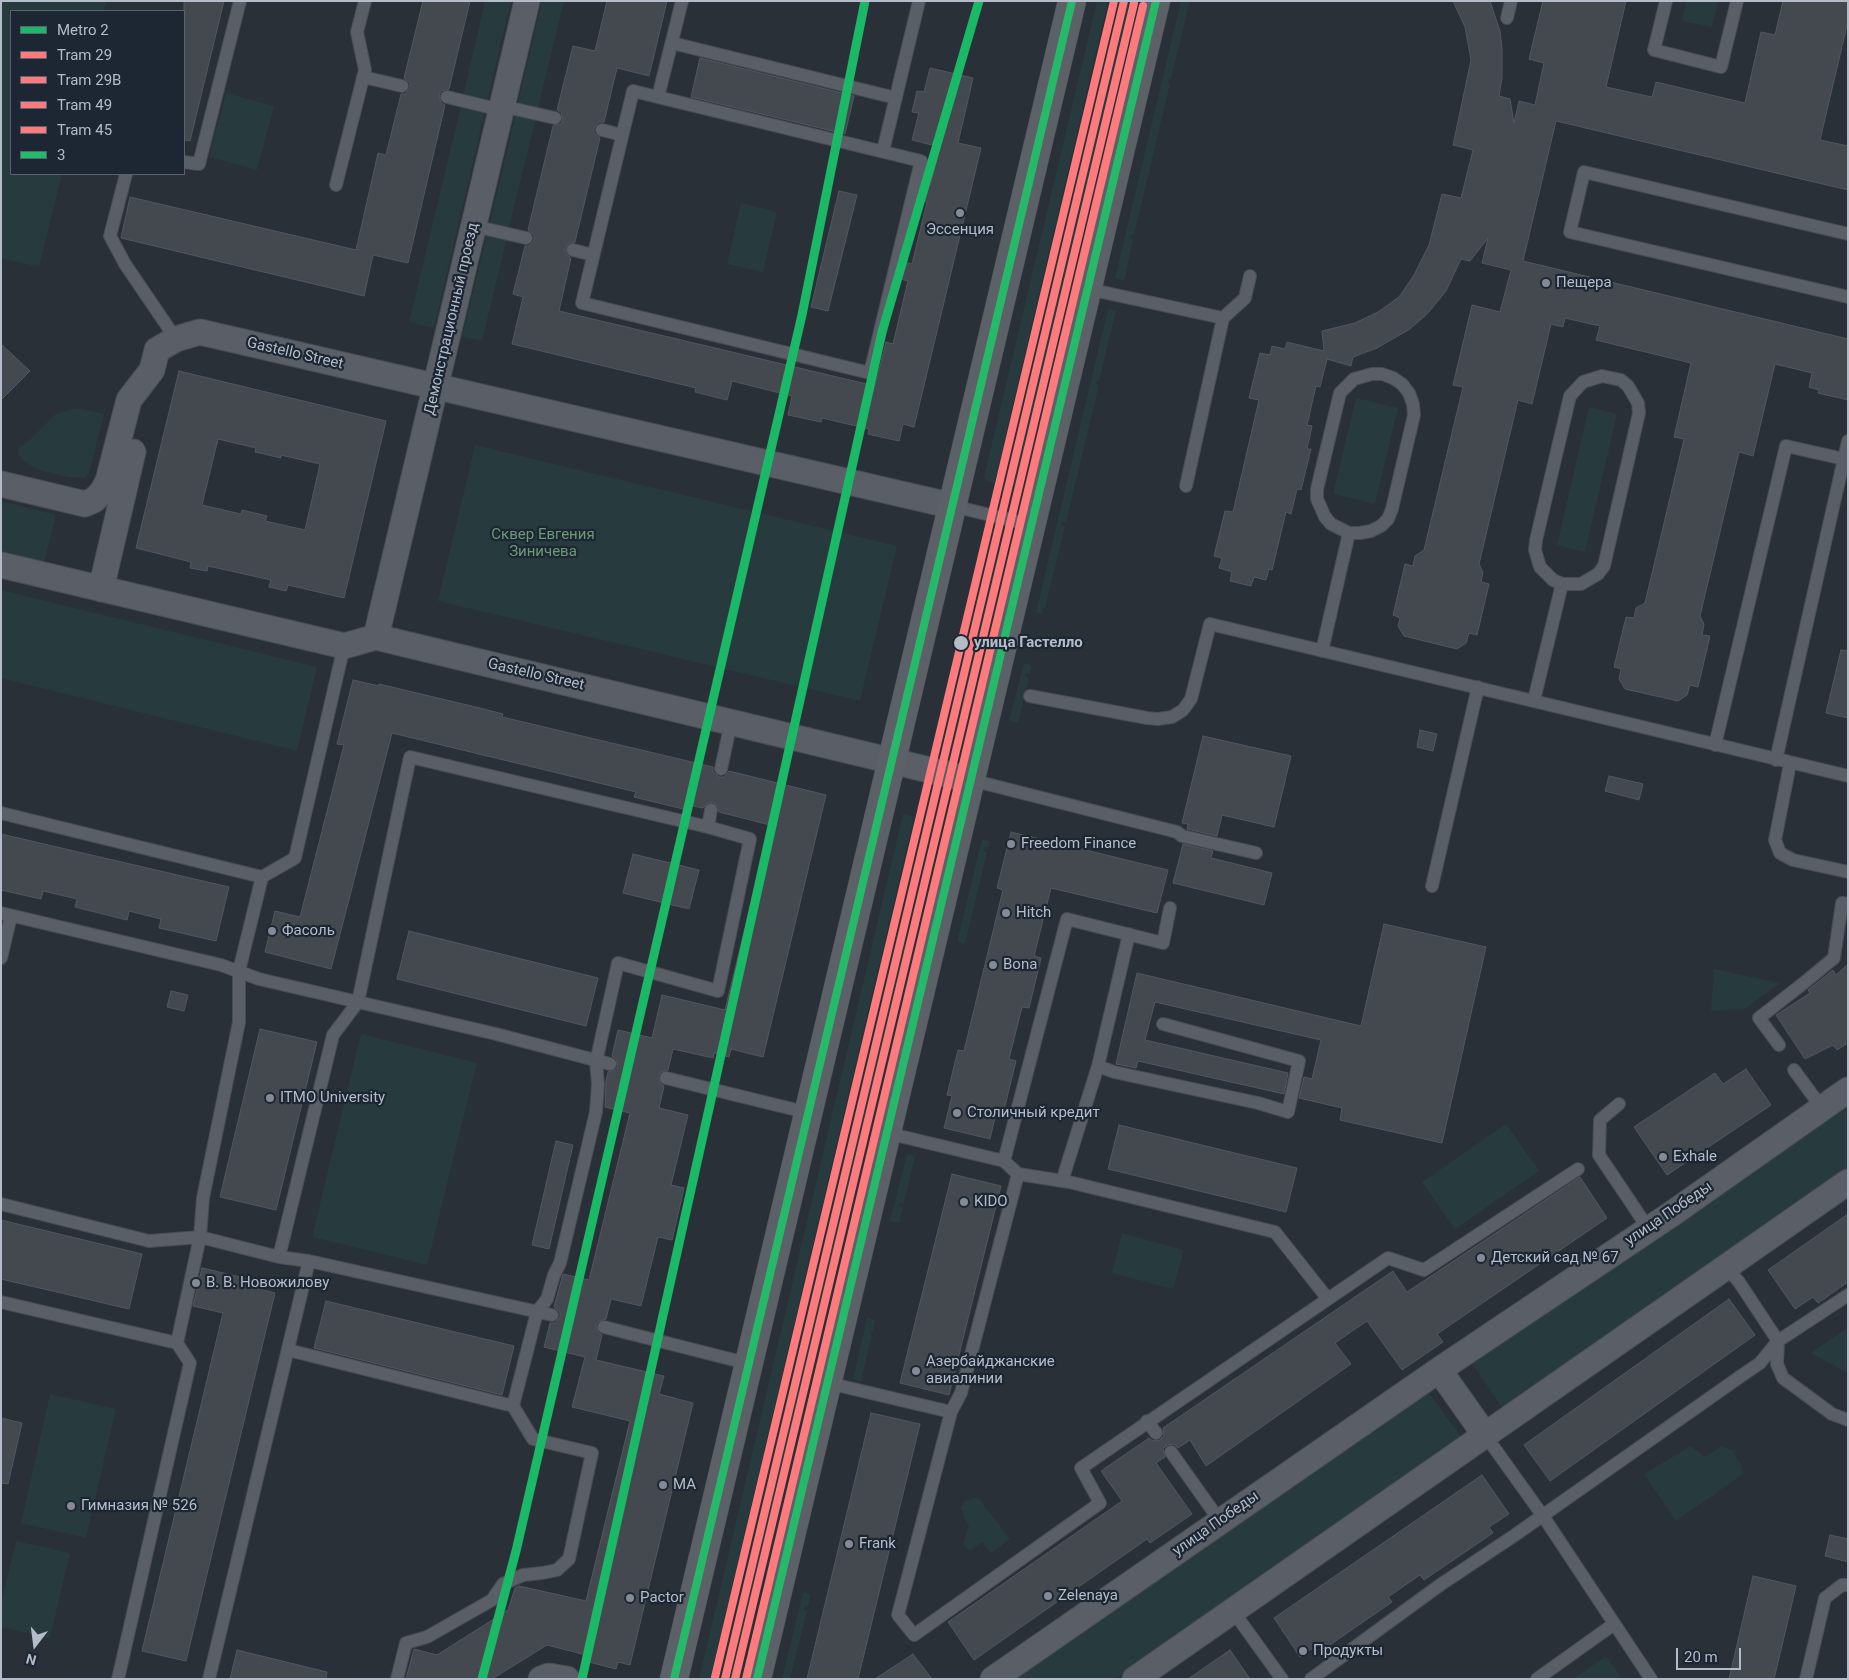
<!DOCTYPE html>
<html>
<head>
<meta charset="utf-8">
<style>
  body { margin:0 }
  #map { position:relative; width:1849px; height:1680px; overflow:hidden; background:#2a3038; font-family:Roboto,sans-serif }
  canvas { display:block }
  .frame { position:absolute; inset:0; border:2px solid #b4bcc9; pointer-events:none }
  .legend { position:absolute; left:10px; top:10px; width:175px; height:165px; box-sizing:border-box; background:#1d2633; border:1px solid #59626f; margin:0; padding:6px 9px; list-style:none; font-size:15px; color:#b4bcc9 }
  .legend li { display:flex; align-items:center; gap:10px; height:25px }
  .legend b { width:25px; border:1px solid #59626f }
  .north { position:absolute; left:10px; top:1620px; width:50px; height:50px; -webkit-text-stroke:4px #1d2633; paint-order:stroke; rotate:195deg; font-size:14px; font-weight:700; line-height:20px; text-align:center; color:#b4bcc9 }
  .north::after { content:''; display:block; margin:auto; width:18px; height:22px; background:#b4bcc9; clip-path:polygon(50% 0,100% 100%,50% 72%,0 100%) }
  .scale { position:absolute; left:1676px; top:1648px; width:65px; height:22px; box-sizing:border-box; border:2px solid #b4bcc9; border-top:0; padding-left:6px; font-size:15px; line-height:18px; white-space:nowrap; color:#b4bcc9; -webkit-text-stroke:4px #1d2633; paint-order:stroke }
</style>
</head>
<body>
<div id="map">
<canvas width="1849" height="1680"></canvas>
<div class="frame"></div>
<ul class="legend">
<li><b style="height:6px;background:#1ab867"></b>Metro 2</li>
<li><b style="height:6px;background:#fd7b7d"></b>Tram 29</li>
<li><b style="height:6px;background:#fd7b7d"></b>Tram 29В</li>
<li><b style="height:6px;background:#fd7b7d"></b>Tram 49</li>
<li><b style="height:6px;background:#fd7b7d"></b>Tram 45</li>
<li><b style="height:6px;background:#26b969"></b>3</li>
</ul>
<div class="north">N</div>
<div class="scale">20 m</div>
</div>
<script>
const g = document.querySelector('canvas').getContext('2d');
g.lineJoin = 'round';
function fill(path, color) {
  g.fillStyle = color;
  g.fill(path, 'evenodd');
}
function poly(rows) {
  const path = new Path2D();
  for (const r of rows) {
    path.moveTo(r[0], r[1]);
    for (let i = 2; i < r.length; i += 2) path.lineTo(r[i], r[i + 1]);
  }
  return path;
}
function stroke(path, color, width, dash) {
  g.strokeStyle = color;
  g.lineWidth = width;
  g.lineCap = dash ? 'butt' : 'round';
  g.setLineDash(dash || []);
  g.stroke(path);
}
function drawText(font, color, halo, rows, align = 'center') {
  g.font = font + ' Roboto,sans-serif';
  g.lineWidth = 4.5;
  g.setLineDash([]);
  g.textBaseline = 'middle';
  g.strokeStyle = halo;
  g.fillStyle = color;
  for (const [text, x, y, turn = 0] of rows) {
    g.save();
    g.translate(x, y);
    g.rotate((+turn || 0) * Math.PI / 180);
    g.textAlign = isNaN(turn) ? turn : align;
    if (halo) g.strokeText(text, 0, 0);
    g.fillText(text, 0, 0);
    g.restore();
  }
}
const green = poly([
  [1,1,106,1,104,11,11,11,11,174,62,174,39,267,1,258],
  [485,1,511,1,487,102,463,96],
  [542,1,564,1,538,108,518,103],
  [1097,1,1108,1,994,484,986,481,984,477],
  [1127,1,1133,1,1019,482,1017,485,1011,487],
  [1181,1,1190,1,1171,79,1169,79,1168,83,1170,84,1134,235,1132,234,1130,238,1133,240,1124,281,1115,278],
  [1686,1,1718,1,1712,27,1682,21],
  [226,93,274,106,257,170,209,157],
  [461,106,485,111,434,328,409,322],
  [516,113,536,118,509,227,490,222],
  [741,203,777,212,763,272,727,264],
  [487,234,507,238,482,341,462,337],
  [1108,309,1116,311,1099,381,1097,381,1096,384,1099,385,1066,522,1063,522,1061,525,1065,527,1045,608,1043,608,1042,614,1036,612],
  [1356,398,1398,408,1375,504,1333,494],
  [1589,407,1617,414,1585,552,1557,545],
  [76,408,104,414,89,474,84,478,68,477,38,470,23,460,18,454,19,447,30,440,56,414],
  [475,445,897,546,860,701,438,601],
  [1,501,56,515,44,563,1,553],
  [998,552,1001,557,964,713,960,712],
  [1,590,317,667,297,751,1,678],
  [1024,663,1032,665,1030,673,1026,673,1025,677,1029,678,1018,723,1009,721],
  [903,814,914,817,710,1679,699,1679],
  [982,839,990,841,988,848,985,847,984,852,987,852,965,944,957,942],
  [903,939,909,940,735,1679,728,1679],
  [1714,969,1780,983,1743,1010,1711,1011],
  [361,1034,477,1063,427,1265,312,1237],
  [1848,1102,1848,1172,1504,1410,1472,1364],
  [1506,1124,1539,1171,1455,1229,1422,1182],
  [907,1154,915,1156,904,1203,900,1203,899,1206,903,1207,899,1223,890,1221],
  [1122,1233,1184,1250,1173,1289,1112,1273],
  [867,1318,875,1320,873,1331,871,1331,870,1335,872,1335,861,1381,853,1379],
  [1848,1327,1848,1373,1811,1353],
  [1428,1392,1462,1438,1116,1679,1011,1679],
  [50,1394,116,1409,86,1538,21,1523],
  [1691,1446,1704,1457,1722,1446,1732,1450,1741,1464,1743,1474,1676,1521,1644,1474],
  [978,1497,1010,1539,991,1553,982,1542,971,1550,966,1549,963,1544,969,1525,964,1517,961,1508,964,1501],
  [16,1541,70,1553,50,1638,1,1627,1,1604],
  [803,1592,811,1594,808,1606,805,1606,804,1610,807,1611,790,1679,782,1679],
  [1606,1656,1622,1679,1573,1679]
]);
const building = poly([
  [184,1,224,1,190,141,184,140,184,1],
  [423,1,470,1,449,89,441,91,439,96,441,103,445,105,408,263,373,255,364,296,121,238,130,197,356,250,378,153,386,155,401,94,405,94,410,88,410,83,404,78,423,1],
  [607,1,667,1,649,76,617,68,604,122,599,122,594,128,594,133,600,138,575,242,568,244,565,249,567,255,571,258,559,311,875,386,886,342,893,344,908,281,901,279,905,262,912,264,927,202,920,200,924,185,930,186,940,147,912,140,919,113,912,112,917,91,924,92,930,68,973,78,958,143,981,148,914,427,903,424,899,441,868,434,869,429,822,418,821,422,788,415,792,396,732,381,727,400,695,392,696,388,512,344,523,297,513,294,525,246,529,246,534,240,534,235,528,230,553,126,561,124,563,119,561,112,557,110,573,46,595,51,607,1],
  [1453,1,1490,1,1500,31,1502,48,1502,78,1499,96,1510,99,1514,123,1519,101,1535,105,1544,63,1529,59,1543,1,1626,1,1606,87,1652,97,1656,82,1745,103,1761,32,1775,35,1783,1,1848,1,1848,21,1820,140,1848,146,1848,190,1556,121,1523,261,1848,339,1848,400,1818,393,1819,390,1809,387,1812,373,1775,364,1753,456,1739,452,1700,616,1704,624,1702,635,1710,636,1698,687,1690,685,1687,695,1678,701,1625,689,1619,679,1621,669,1614,667,1626,617,1634,618,1636,608,1645,603,1684,439,1674,437,1691,363,1596,340,1600,326,1565,318,1563,327,1551,324,1532,404,1518,400,1479,564,1483,572,1481,582,1489,584,1477,635,1469,633,1466,643,1457,649,1404,636,1398,626,1400,618,1393,615,1405,564,1413,566,1415,556,1424,550,1463,387,1453,385,1472,305,1500,312,1511,270,1482,263,1488,238,1470,261,1461,259,1446,291,1428,313,1410,329,1377,348,1353,357,1351,366,1327,359,1320,387,1316,386,1307,425,1312,426,1307,449,1311,449,1301,490,1297,489,1291,514,1286,512,1272,570,1269,569,1266,580,1254,577,1251,586,1230,581,1232,572,1219,568,1222,558,1214,556,1225,511,1233,512,1259,400,1249,398,1260,353,1270,355,1272,346,1285,349,1287,342,1324,351,1322,331,1355,323,1378,312,1399,297,1414,275,1429,245,1442,194,1461,198,1473,150,1453,145,1471,60,1465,27,1453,1],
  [700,58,854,96,845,134,691,97,700,58],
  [839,191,857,195,828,311,811,307,839,191],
  [1,344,30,371,1,400,1,344],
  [179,371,386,421,344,598,288,585,286,591,269,587,271,580,208,566,207,571,190,568,191,562,136,548,179,371],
  [218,439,256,448,255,452,281,458,281,455,320,464,305,530,265,521,267,516,242,510,241,514,202,505,218,439],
  [1841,650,1848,651,1848,718,1826,713,1841,650],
  [353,680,379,686,379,684,480,708,503,714,502,717,713,767,713,772,719,777,724,777,729,771,826,795,763,1057,731,1049,729,1057,714,1053,713,1058,673,1049,668,1070,661,1072,658,1077,660,1083,664,1086,659,1108,688,1115,671,1185,684,1188,672,1240,658,1237,641,1306,611,1299,606,1319,599,1321,596,1325,598,1332,602,1335,596,1360,664,1376,659,1394,693,1403,630,1665,618,1662,616,1669,589,1662,590,1656,547,1645,492,1679,406,1679,414,1649,437,1655,508,1610,515,1588,519,1586,586,1601,630,1421,572,1407,585,1357,544,1347,550,1323,555,1323,560,1317,560,1312,554,1307,563,1274,589,1280,630,1113,605,1107,606,1081,608,1072,615,1070,618,1066,616,1059,612,1056,618,1030,652,1038,662,995,725,1010,770,825,719,812,718,807,713,802,708,803,703,808,688,805,687,810,634,797,636,792,392,733,331,969,265,952,275,911,300,917,344,745,337,744,353,680],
  [1420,730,1437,734,1433,751,1417,747,1420,730],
  [1203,736,1291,756,1274,827,1222,815,1217,836,1187,829,1188,824,1182,823,1203,736],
  [1609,776,1643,784,1639,800,1605,791,1609,776],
  [1011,832,1168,870,1157,913,1051,888,1034,956,1041,958,1029,1008,1022,1007,1009,1059,1016,1061,1004,1110,997,1109,990,1139,944,1128,952,1096,947,1095,958,1050,964,1051,1003,890,997,888,1011,832],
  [1,834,229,887,216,941,159,928,161,919,129,911,127,920,75,907,77,899,43,891,41,899,1,890,1,834],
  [1183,844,1213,851,1211,858,1272,873,1264,905,1173,883,1183,844],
  [633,854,699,870,689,909,623,893,633,854],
  [1384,924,1486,947,1442,1143,1340,1120,1342,1108,1299,1098,1304,1077,1312,1079,1321,1040,1155,1002,1145,1040,1288,1073,1284,1094,1138,1061,1136,1068,1116,1064,1137,973,1361,1026,1384,924],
  [409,931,598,978,586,1026,397,979,409,931],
  [1848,964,1848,1043,1837,1050,1833,1045,1805,1059,1776,1015,1810,993,1808,990,1833,970,1836,975,1848,964],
  [171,991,188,995,184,1011,167,1007,171,991],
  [260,1029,317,1042,276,1210,220,1197,260,1029],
  [1746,1069,1771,1105,1667,1175,1634,1127,1715,1073,1723,1084,1746,1069],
  [1119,1125,1297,1168,1286,1212,1108,1169,1119,1125],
  [556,1141,573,1145,549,1249,532,1245,556,1141],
  [952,1174,1001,1186,949,1395,900,1383,952,1174],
  [1580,1177,1607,1218,1437,1334,1443,1342,1402,1370,1367,1321,1335,1343,1351,1364,1206,1466,1190,1440,1178,1448,1174,1444,1167,1445,1163,1449,1165,1457,1156,1463,1192,1514,1150,1543,1147,1539,974,1660,948,1622,1122,1501,1101,1471,1149,1438,1153,1441,1160,1440,1164,1436,1163,1428,1393,1271,1407,1292,1580,1177],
  [1848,1214,1848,1282,1818,1303,1813,1297,1795,1309,1768,1270,1848,1214],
  [1,1220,142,1254,129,1309,1,1279,1,1220],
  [202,1268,253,1280,252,1287,275,1293,186,1661,142,1651,223,1313,193,1306,202,1268],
  [1729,1299,1755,1335,1550,1481,1524,1445,1729,1299],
  [326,1301,514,1346,502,1395,314,1348,326,1301],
  [871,1413,920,1424,858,1679,807,1679,871,1413],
  [1,1418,22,1423,8,1484,1,1483,1,1418],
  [1482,1475,1509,1514,1489,1527,1493,1533,1424,1580,1420,1575,1388,1597,1392,1602,1324,1649,1320,1643,1300,1657,1274,1618,1482,1475],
  [1830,1535,1848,1539,1848,1562,1825,1556,1830,1535],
  [1753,1576,1796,1586,1790,1612,1774,1679,1729,1679,1753,1576],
  [237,1650,327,1672,326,1679,230,1679,237,1650],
  [1230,1650,1250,1679,1188,1679,1230,1650],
  [913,1654,932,1679,875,1679,913,1654]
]);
const service = poly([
  [1666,1,1654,50,1721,67,1737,1],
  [1507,18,1511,1],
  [672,43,896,98],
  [363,77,402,86],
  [633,91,921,161,870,373,582,303,633,91],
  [447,97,501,110],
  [658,97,682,1],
  [502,106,555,118],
  [602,130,622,135],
  [883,151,919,1],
  [184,162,199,164,240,1],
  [126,174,110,236,125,264,176,339],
  [336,185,365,70,357,32,365,1],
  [474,226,526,238],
  [1848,234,1584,172,1570,232,1848,297],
  [573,250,593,255],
  [1088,289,1223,318],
  [1372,374,1382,374,1393,378,1402,384,1409,393,1413,404,1414,415,1392,509,1388,519,1381,526,1371,531,1360,533,1349,533,1331,524,1325,517,1317,499,1317,489,1340,393,1354,379,1372,374],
  [1602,376,1621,380,1628,386,1638,403,1639,413,1604,566,1598,574,1581,584,1562,584,1553,580,1540,567,1535,550,1536,540,1570,396,1583,382,1602,376],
  [1186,486,1223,318,1245,298,1250,276],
  [953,506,1031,525],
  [1322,651,1349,533],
  [1030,696,1147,718,1158,719,1172,717,1183,710,1191,699,1210,624,1848,776],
  [1534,700,1562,584],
  [1715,745,1786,446,1844,459],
  [1776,760,1848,441],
  [1790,764,1775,840,1780,853,1793,860,1848,872],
  [721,769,731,722],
  [971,780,1177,832,1182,836,1256,853],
  [1,813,262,877,295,858,344,646],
  [708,827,711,810],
  [1432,886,1478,687],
  [1,913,221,965,259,979,496,1034,610,1064],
  [1,958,11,916],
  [1779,1045,1759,1018,1805,982,1834,958,1842,903,1848,904],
  [1098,1066,1114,1072,1258,1103,1288,1112,1299,1061,1163,1024],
  [1794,1070,1822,1108],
  [666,1078,809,1113],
  [1619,1104,1600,1120,1599,1155,1648,1228],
  [887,1133,1004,1161,1018,1174,961,1393,951,1412,898,1615,914,1635,1100,1503,1081,1468,1388,1258,1424,1270,1578,1169],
  [1004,1161,1067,919,1163,943,1170,908],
  [1018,1174,1069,1182,1275,1232,1328,1299],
  [1062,1181,1098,1066,1129,934],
  [1,1204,149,1241,200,1237,279,1257,309,1261,552,1315],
  [279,1257,333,1035,358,1002,410,757,708,827,750,839,718,991,618,963,596,1062,598,1084,596,1112,560,1263,554,1275,547,1299,537,1312,513,1406,533,1439,592,1453,569,1559,557,1570,542,1573,523,1575,503,1584,492,1600,427,1637,406,1643,397,1679],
  [1725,1266,1739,1282,1778,1341,1777,1364,1783,1378,1832,1414,1848,1420],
  [1,1302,177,1343],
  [604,1327,750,1364],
  [288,1350,513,1406],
  [828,1383,951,1412],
  [1147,1421,1156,1433],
  [1485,1435,1543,1516,1651,1679],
  [1171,1452,1220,1521],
  [1233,1611,1282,1679],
  [118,1679,190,1363,177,1343,200,1237,203,1198,239,1022,239,971,262,877],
  [209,1679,309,1261],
  [1311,1679,1440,1585,1515,1535,1741,1376,1760,1363,1778,1341,1848,1295],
  [1537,1679,1614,1624],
  [1806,1679,1825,1598,1842,1585,1848,1585]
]);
const minor = poly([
  [1,484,85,504,94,500,102,492,108,481,129,400,152,370,157,350,176,339,200,332,953,506],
  [1,565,344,646,376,637,971,780],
  [101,589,133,452],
  [376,637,527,1],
  [1439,1370,1485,1435],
  [541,1679,549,1676,567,1679],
  [993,1679,1439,1370,1673,1213,1848,1090],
  [1135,1679,1848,1182]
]);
const primary = poly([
  [674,1679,1072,1],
  [757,1679,1156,1]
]);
const bus1 = poly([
  [674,1679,1072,1],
  [757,1679,1156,1]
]);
const tram1 = poly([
  [725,1679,1124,1]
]);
const tram2 = poly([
  [735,1679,1134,3]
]);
const tram3 = poly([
  [715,1677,1114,1]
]);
const tram4 = poly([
  [746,1679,1143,6]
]);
const metro1 = poly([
  [482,1679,516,1551,802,315,865,1],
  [582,1679,882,332,979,1]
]);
const markers = [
  [960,213,5,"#848b96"],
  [1546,283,5,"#848b96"],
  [961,643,8,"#b4bcc9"],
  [1011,844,5,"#848b96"],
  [1006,913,5,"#848b96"],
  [272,931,5,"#848b96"],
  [993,965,5,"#848b96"],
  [270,1098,5,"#848b96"],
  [957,1113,5,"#848b96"],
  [1663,1157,5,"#848b96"],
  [964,1202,5,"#848b96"],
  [1481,1258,5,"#848b96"],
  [196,1283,5,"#848b96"],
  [916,1371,5,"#848b96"],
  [663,1485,5,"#848b96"],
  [71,1506,5,"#848b96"],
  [849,1544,5,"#848b96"],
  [1048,1596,5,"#848b96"],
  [630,1598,5,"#848b96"],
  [1303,1651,5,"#848b96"]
];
const poiNames = [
  ["Эссенция",960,230,"center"],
  ["Пещера",1556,283],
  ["Freedom Finance",1021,844],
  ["Hitch",1016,913],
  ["Фасоль",282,931],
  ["Bona",1003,965],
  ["ITMO University",280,1098],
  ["Столичный кредит",967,1113],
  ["Exhale",1673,1157],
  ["KIDO",974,1202],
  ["Детский сад № 67",1491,1258],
  ["В. В. Новожилову",206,1283],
  ["Азербайджанские",926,1362],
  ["авиалинии",926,1379],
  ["MA",673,1485],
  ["Гимназия № 526",81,1506],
  ["Frank",859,1544],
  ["Zelenaya",1058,1596],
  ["Pactor",640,1598],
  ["Продукты",1313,1651]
];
const streetNames = [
  ["Демонстрационный проезд",452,319,-77],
  ["Gastello Street",295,354,13],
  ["Gastello Street",536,675,13],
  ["улица Победы",1669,1214,-34],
  ["улица Победы",1216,1524,-35]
];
const parkNames = [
  ["Сквер Евгения",543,535],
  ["Зиничева",543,552]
];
const stopNames = [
  ["улица Гастелло",974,643]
];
fill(green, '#273a3e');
fill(building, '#444950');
stroke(building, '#52575f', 1);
stroke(service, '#484c53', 14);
stroke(minor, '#484c53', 27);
stroke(primary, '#484c55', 29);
stroke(service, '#5a5e66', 12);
stroke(minor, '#5a5e66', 25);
stroke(primary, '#5c6168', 28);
stroke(bus1, '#26b969', 8);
stroke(tram1, '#fd7b7d', 8);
stroke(tram2, '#fd7b7d', 8);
stroke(tram3, '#fd7b7d', 8);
stroke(tram4, '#fd7b7d', 8);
stroke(metro1, '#1ab867', 9);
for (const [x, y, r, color] of markers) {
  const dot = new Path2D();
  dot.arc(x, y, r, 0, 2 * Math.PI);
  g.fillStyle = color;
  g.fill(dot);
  stroke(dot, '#1d2633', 2);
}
drawText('15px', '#b4bcc9', '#1d2633', poiNames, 'left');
drawText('15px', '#b4bcc9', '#1d2633', streetNames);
drawText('15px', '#6b9a76', '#1d2633', parkNames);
drawText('bold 15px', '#b4bcc9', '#1d2633', stopNames, 'left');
</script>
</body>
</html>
